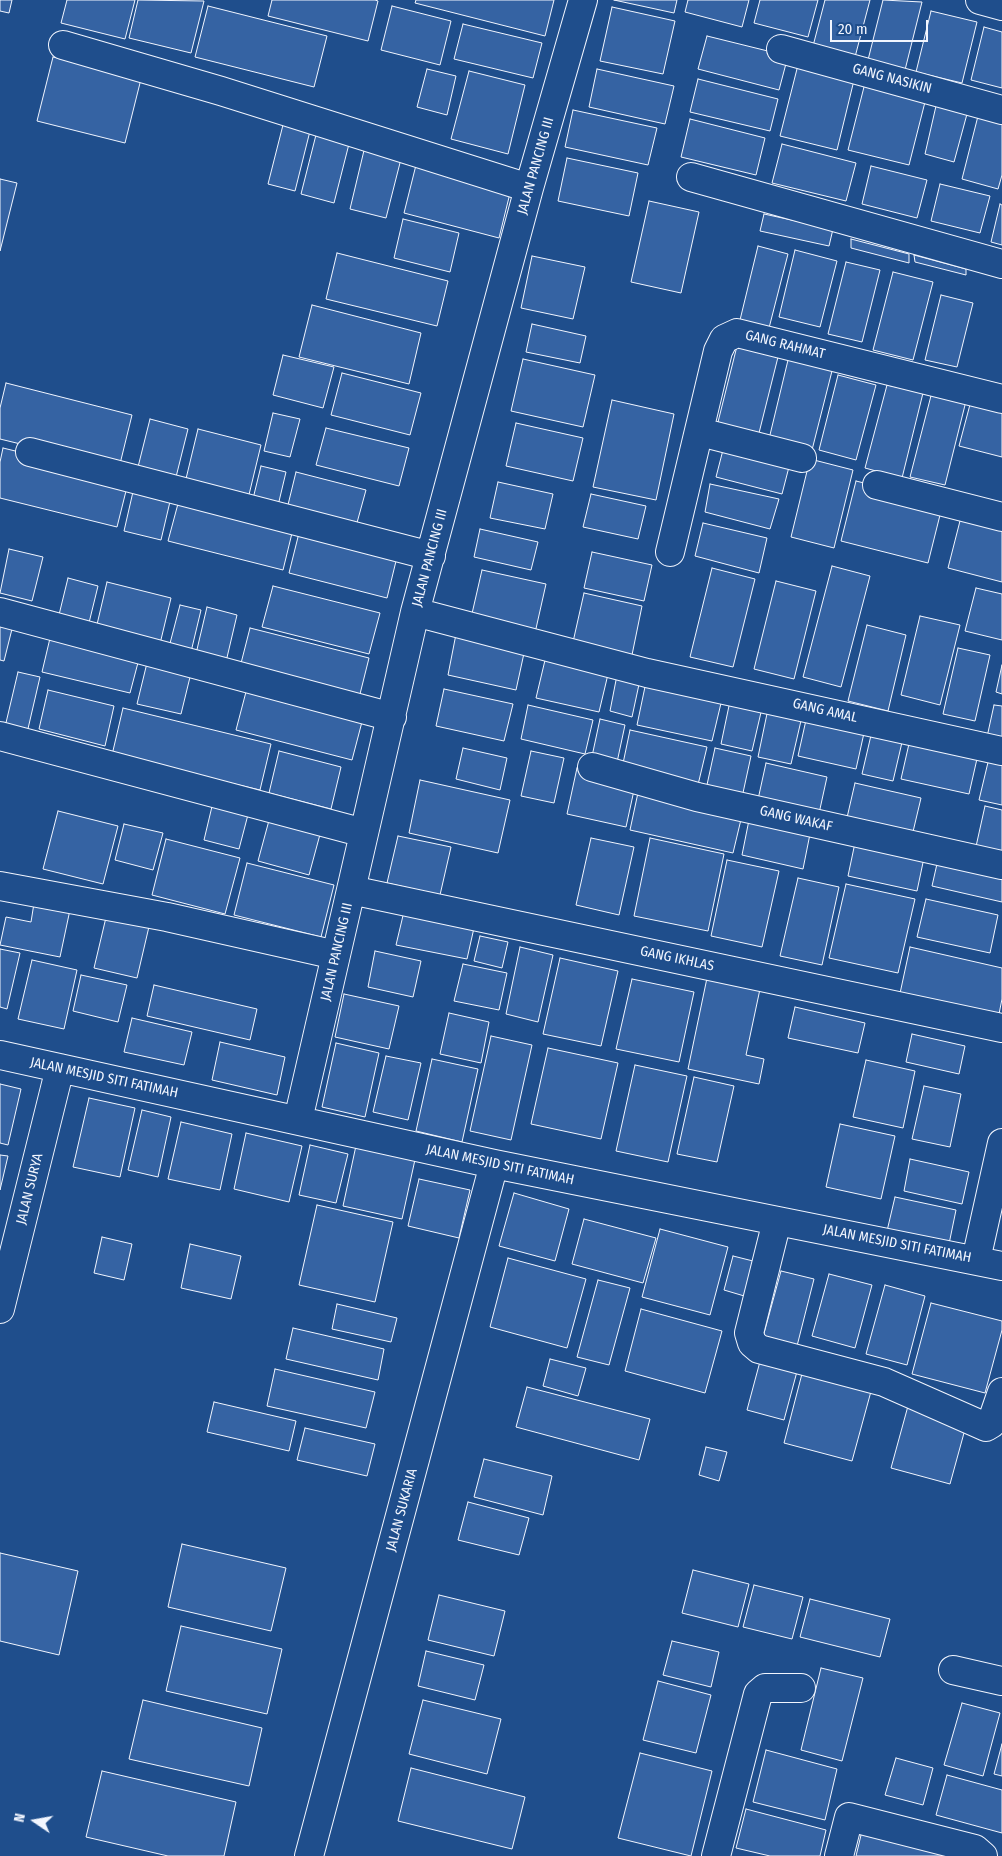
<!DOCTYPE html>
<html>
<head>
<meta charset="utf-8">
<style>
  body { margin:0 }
  #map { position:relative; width:1002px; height:1856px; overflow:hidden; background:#1f4e8c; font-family:"Fira Sans Condensed",sans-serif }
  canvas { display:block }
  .north { position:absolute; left:10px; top:1796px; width:50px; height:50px; -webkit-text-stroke:4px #1f4e8c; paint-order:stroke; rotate:282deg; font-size:14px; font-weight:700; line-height:20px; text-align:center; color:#f2f6ff }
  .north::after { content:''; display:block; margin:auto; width:18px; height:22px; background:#f2f6ff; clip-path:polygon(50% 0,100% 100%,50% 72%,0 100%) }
  .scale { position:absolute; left:830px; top:20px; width:98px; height:22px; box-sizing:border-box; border:2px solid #f2f6ff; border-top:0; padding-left:6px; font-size:15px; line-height:18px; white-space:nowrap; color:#f2f6ff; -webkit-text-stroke:4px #1f4e8c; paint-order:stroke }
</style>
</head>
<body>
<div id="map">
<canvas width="1002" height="1856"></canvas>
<div class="north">N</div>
<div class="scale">20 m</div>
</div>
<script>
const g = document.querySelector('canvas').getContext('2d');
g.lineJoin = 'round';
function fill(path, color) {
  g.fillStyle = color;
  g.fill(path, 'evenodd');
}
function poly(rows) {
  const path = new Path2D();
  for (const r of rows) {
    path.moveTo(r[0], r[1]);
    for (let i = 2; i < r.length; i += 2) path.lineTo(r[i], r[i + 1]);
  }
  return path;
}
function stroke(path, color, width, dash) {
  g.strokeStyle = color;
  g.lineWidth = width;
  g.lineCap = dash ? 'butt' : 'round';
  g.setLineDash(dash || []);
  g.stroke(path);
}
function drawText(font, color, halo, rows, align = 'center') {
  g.font = font + ' "Fira Sans Condensed",sans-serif';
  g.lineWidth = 4;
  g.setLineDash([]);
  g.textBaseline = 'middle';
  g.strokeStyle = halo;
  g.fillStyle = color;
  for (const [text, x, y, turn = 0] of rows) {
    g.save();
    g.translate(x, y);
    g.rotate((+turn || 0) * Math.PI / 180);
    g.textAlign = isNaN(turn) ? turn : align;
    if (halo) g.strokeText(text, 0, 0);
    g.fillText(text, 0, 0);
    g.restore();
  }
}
const building = poly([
  [0,0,12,0,9,13,0,11,0,0],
  [67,0,135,0,125,39,61,23,67,0],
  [138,0,204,1,191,53,129,38,138,0],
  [272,0,375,0,378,1,368,41,268,16,272,0],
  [416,0,554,0,545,36,415,3,416,0],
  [614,0,677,0,674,13,614,0],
  [688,0,749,0,742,27,685,12,688,0],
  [760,0,818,0,808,37,754,23,760,0],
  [825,0,870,0,855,57,813,46,825,0],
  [883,0,922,2,904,74,867,64,883,0],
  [208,6,327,36,314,87,195,57,208,6],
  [392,6,451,21,440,65,381,50,392,6],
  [612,7,675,21,663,74,600,61,612,7],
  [931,11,977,22,962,83,916,72,931,11],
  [463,24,542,43,533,78,454,59,463,24],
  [984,27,1002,32,1002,88,971,80,984,27],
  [707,36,788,56,779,90,698,69,707,36],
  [53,57,141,79,125,143,37,121,53,57],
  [799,61,855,76,837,150,780,136,799,61],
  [427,69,456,76,447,115,417,107,427,69],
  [597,69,674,86,665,124,589,107,597,69],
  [469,71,525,85,508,154,451,139,469,71],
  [698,79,778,99,770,131,690,112,698,79],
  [865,83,926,98,909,165,848,150,865,83],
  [936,106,967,114,954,162,925,154,936,106],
  [573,110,657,128,648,165,565,147,573,110],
  [978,116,1002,122,1002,175,998,189,962,179,978,116],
  [285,117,312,123,295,191,268,184,285,117],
  [690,119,765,138,756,175,681,157,690,119],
  [318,127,351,136,334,203,301,194,318,127],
  [366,142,403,151,386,218,350,209,366,142],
  [782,144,856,163,846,201,772,183,782,144],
  [567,158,638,173,629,216,558,201,567,158],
  [417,161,512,185,499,238,404,213,417,161],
  [871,166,927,180,917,218,862,204,871,166],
  [0,179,17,183,0,251,0,179],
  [940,184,990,196,980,233,931,221,940,184],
  [649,201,699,212,681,293,631,282,649,201],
  [1000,204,1002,205,1002,245,991,242,1000,204],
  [764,214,833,229,829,246,760,231,764,214],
  [403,219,459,233,450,272,394,258,403,219],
  [851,239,909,254,909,263,851,248,851,239],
  [758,246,788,254,769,328,740,320,758,246],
  [795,250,837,261,820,327,779,317,795,250],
  [337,253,448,281,437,326,326,299,337,253],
  [914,255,966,269,966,275,915,262,914,255],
  [532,256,585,267,573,319,521,308,532,256],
  [846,262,880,270,862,342,828,334,846,262],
  [893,272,933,282,913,360,873,350,893,272],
  [941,295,973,303,957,367,925,360,941,295],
  [312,305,421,333,409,384,299,357,312,305],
  [532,324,586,336,580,363,526,352,532,324],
  [737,346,778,357,758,437,717,426,737,346],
  [283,355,334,367,323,408,273,395,283,355],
  [789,356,833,367,812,450,769,439,789,356],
  [523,359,595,375,583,427,511,411,523,359],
  [342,373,421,393,410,435,331,415,342,373],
  [838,375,876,385,856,460,819,450,838,375],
  [6,383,132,415,119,468,0,439,0,408,6,383],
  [887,385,923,393,902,478,865,468,887,385],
  [933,388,967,397,945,485,910,477,933,388],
  [972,397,1002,405,1002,457,959,446,972,397],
  [612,400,674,414,656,500,593,487,612,400],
  [273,413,300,419,290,457,264,451,273,413],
  [150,419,188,429,175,481,137,471,150,419],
  [516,423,583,438,573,481,506,466,516,423],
  [326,428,409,448,399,486,316,465,326,428],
  [198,429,261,445,247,503,184,487,198,429],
  [724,446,790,463,782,494,716,477,724,446],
  [3,448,129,479,117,527,0,498,0,462,3,448],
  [810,459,853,470,834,548,791,537,810,459],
  [261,466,286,472,276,514,251,507,261,466],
  [296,472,366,490,355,530,286,513,296,472],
  [856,481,943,503,928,563,841,541,856,481],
  [498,482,553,494,545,529,490,518,498,482],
  [135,483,172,493,161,540,124,531,135,483],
  [710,484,779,499,770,529,705,512,710,484],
  [591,494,646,506,638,539,583,527,591,494],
  [179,500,293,529,283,570,168,541,179,500],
  [961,517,1002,527,1002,582,948,568,961,517],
  [703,523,767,538,759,573,695,556,703,523],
  [480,529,538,542,531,570,474,557,480,529],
  [299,533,397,557,387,598,289,573,299,533],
  [9,549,43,557,32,601,0,593,9,549],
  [592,552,652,565,644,601,584,588,592,552],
  [832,566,870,576,841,687,803,677,832,566],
  [712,568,755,579,733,667,690,657,712,568],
  [482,570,546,584,535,633,471,618,482,570],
  [68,578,98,586,87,631,57,623,68,578],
  [776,581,816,591,794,679,754,669,776,581],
  [107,582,171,598,159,648,95,633,107,582],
  [273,586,380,613,369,654,262,627,273,586],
  [976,588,1002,594,1002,640,965,631,976,588],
  [584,593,642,606,632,655,573,642,584,593],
  [180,605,201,610,190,656,168,651,180,605],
  [207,607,237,615,225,666,195,658,207,607],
  [920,616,960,625,940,705,901,695,920,616],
  [0,621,13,625,4,661,0,660,0,621],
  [867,625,906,635,888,711,848,701,867,625],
  [250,628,369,658,357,706,238,675,250,628],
  [457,629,526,644,516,690,448,675,457,629],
  [51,634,140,655,130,693,42,672,51,634],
  [958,648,990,655,975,721,943,714,958,648],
  [546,656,609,670,599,712,536,698,546,656],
  [147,663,191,673,181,714,137,704,147,663],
  [1002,665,1002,694,996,692,1002,665],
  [618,670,641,675,632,717,610,711,618,670],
  [18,672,40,677,27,733,5,727,18,672],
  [646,682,722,699,712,741,637,725,646,682],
  [247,688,363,718,352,760,236,730,247,688],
  [444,689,513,704,504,741,436,726,444,689],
  [48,690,114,706,105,746,39,729,48,690],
  [730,701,762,708,752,751,721,744,730,701],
  [769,704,803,712,791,764,758,757,769,704],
  [528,705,593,720,585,754,521,739,528,705],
  [994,705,1002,706,1002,741,987,737,994,705],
  [123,708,271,744,260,790,112,755,123,708],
  [808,711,866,724,856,769,798,756,808,711],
  [600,719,625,725,616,767,591,761,600,719],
  [630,730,707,747,697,789,621,773,630,730],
  [872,731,903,738,893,781,862,774,872,731],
  [911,735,979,750,969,794,901,779,911,735],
  [463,748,507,758,500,790,456,779,463,748],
  [715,748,751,756,741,802,705,794,715,748],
  [279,751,341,767,331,809,269,793,279,751],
  [531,751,564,758,554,803,521,796,531,751],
  [990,754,1002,757,1002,805,979,800,990,754],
  [766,763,827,777,818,818,757,804,766,763],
  [577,768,636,781,626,827,567,814,577,768],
  [420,780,510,800,498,853,409,833,420,780],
  [855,783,921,798,912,836,846,822,855,783],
  [639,788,743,811,733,853,630,830,639,788],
  [214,798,250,807,239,849,204,840,214,798],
  [985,806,1002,810,1002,857,975,851,985,806],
  [751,810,812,824,803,869,742,855,751,810],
  [58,811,118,826,103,884,43,869,58,811],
  [271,813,322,827,309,875,258,861,271,813],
  [124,824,163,833,153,870,115,860,124,824],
  [398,836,451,847,440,895,387,883,398,836],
  [591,838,634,847,619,915,576,905,591,838],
  [650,838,724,854,708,931,634,916,650,838],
  [856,838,925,853,917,891,848,876,856,838],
  [166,839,240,858,225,914,152,895,166,839],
  [939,855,1002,869,1002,902,932,886,939,855],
  [727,860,779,871,762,947,711,936,727,860],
  [247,863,334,885,321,937,234,915,247,863],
  [798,878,839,887,822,965,780,956,798,878],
  [846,884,915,899,898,973,829,958,846,884],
  [35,897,71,905,60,957,0,945,6,917,31,922,35,897],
  [926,899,998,915,990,953,917,937,926,899],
  [406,903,476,919,467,959,396,945,406,903],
  [108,909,151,918,137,978,94,968,108,909],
  [480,936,508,942,502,968,474,961,480,936],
  [520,947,553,955,538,1022,506,1014,520,947],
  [910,947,1002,968,1002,999,998,1019,899,998,910,947],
  [0,949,20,953,7,1009,0,1007,0,949],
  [375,951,421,961,413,997,368,987,375,951],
  [560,958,618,971,601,1046,543,1034,560,958],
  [32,960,77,970,64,1029,18,1019,32,960],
  [463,964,507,973,499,1010,454,1001,463,964],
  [81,975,127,985,118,1022,73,1011,81,975],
  [707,978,760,989,746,1055,764,1059,759,1084,688,1069,707,978],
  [632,979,694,992,679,1062,616,1049,632,979],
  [154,985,257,1009,250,1040,147,1016,154,985],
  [344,994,399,1006,389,1049,335,1037,344,994],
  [795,1007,865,1023,858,1053,788,1038,795,1007],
  [449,1013,489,1022,481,1063,440,1054,449,1013],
  [132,1018,192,1032,184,1065,124,1052,132,1018],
  [912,1034,965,1046,959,1074,906,1062,912,1034],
  [491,1036,532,1045,511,1140,470,1131,491,1036],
  [220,1042,285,1057,277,1095,212,1080,220,1042],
  [336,1043,379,1053,365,1117,322,1107,336,1043],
  [548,1048,618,1063,601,1139,531,1124,548,1048],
  [386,1056,421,1063,408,1120,373,1112,386,1056],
  [432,1059,478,1069,462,1142,416,1131,432,1059],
  [866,1060,915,1071,903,1128,853,1117,866,1060],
  [635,1065,687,1076,668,1162,616,1151,635,1065],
  [694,1077,734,1086,717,1162,677,1154,694,1077],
  [0,1084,21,1089,8,1145,0,1143,0,1084],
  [924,1086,961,1094,950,1147,912,1139,924,1086],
  [89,1098,135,1108,120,1177,73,1167,89,1098],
  [142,1110,171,1117,158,1177,128,1170,142,1110],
  [181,1122,232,1134,220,1190,168,1179,181,1122],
  [840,1124,895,1136,881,1199,826,1187,840,1124],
  [246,1133,302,1146,289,1202,234,1189,246,1133],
  [357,1141,416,1155,402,1219,343,1206,357,1141],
  [310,1145,348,1154,336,1203,299,1195,310,1145],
  [0,1155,8,1156,0,1190,0,1155],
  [910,1159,969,1172,962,1204,904,1191,910,1159],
  [419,1179,470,1190,459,1238,408,1226,419,1179],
  [514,1193,569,1209,555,1261,499,1246,514,1193],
  [895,1197,956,1210,949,1244,887,1231,895,1197],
  [317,1205,393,1222,375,1302,299,1285,317,1205],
  [584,1219,656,1238,643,1283,572,1264,584,1219],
  [660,1229,728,1247,710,1315,642,1297,660,1229],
  [102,1237,132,1244,124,1280,94,1273,102,1237],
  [190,1244,241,1256,231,1299,181,1288,190,1244],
  [733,1256,761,1263,751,1298,724,1290,733,1256],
  [508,1258,586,1279,567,1348,490,1327,508,1258],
  [781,1271,814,1279,797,1346,763,1337,781,1271],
  [829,1274,872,1285,855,1348,812,1336,829,1274],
  [598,1280,630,1288,609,1365,577,1357,598,1280],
  [885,1285,925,1296,907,1365,866,1354,885,1285],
  [931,1303,1002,1321,1002,1330,985,1393,912,1374,931,1303],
  [337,1304,397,1318,391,1342,332,1329,337,1304],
  [641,1309,722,1331,705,1393,625,1371,641,1309],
  [293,1328,384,1349,378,1380,286,1359,293,1328],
  [762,1354,799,1364,784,1420,747,1410,762,1354],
  [550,1359,586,1368,578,1396,543,1386,550,1359],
  [804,1366,873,1384,852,1461,784,1443,804,1366],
  [275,1369,375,1392,366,1428,267,1406,275,1369],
  [527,1387,650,1419,639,1460,516,1427,527,1387],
  [214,1402,296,1421,289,1451,207,1432,214,1402],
  [908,1406,967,1422,950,1484,891,1468,908,1406],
  [305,1428,375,1444,367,1476,297,1460,305,1428],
  [706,1447,727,1452,719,1481,699,1475,706,1447],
  [484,1459,552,1476,543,1515,474,1497,484,1459],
  [468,1502,529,1518,519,1555,458,1540,468,1502],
  [182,1544,286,1568,271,1631,168,1607,182,1544],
  [0,1553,78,1571,59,1655,0,1641,0,1553],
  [693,1570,749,1584,738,1627,682,1613,693,1570],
  [754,1585,803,1597,792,1639,743,1627,754,1585],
  [439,1595,505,1611,494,1656,428,1640,439,1595],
  [810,1599,890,1619,880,1657,800,1637,810,1599],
  [181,1626,282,1649,267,1714,166,1691,181,1626],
  [672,1641,719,1652,711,1687,663,1675,672,1641],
  [426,1651,484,1665,475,1700,418,1686,426,1651],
  [821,1668,863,1678,842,1761,801,1750,821,1668],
  [658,1681,711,1695,696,1753,643,1740,658,1681],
  [143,1700,262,1728,249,1786,129,1759,143,1700],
  [423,1700,501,1719,487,1774,409,1754,423,1700],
  [962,1703,1000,1713,983,1776,944,1765,962,1703],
  [1002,1744,1002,1776,994,1774,1002,1744],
  [766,1750,837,1769,825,1820,753,1802,766,1750],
  [640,1753,712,1771,691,1856,618,1838,640,1753],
  [896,1758,933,1768,923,1805,885,1795,896,1758],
  [411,1768,525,1797,512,1849,398,1821,411,1768],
  [102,1771,236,1802,224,1856,168,1856,86,1837,102,1771],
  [947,1775,1002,1790,1002,1833,936,1815,947,1775],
  [746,1809,826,1830,820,1856,770,1856,736,1848,746,1809],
  [862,1831,960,1856,856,1856,862,1831]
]);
const minor = poly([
  [980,0,1002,6],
  [63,45,221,91,529,188],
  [781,49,1002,110],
  [691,177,1002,264],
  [700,432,802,458],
  [30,452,431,556],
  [877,485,1002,517],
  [670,552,718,351,724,339,737,333,1002,399],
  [0,612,392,717],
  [415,612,647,673,1002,751],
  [0,736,364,833],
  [592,767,697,797,1002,865],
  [0,886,167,917,336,955],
  [351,890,1002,1028],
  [0,1055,494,1164,1002,1266],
  [298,1120,415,612,529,188,583,0],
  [777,1221,749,1333,752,1343,759,1349,884,1382,986,1427,991,1424,1002,1392],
  [976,1260,1002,1143],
  [0,1309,60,1068],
  [953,1670,1002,1681],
  [309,1856,494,1164],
  [716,1856,758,1694,765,1688,801,1688],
  [839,1856,849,1817,975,1849,983,1856]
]);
const streetNames = [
  ["GANG NASIKIN",892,79,15],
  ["JALAN PANCING III",536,166,-74],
  ["GANG RAHMAT",785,345,14],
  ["JALAN PANCING III",430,558,-75],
  ["GANG AMAL",825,711,13],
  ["GANG WAKAF",796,819,13],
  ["JALAN PANCING III",337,952,-77],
  ["GANG IKHLAS",677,959,12],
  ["JALAN MESJID SITI FATIMAH",104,1078,12],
  ["JALAN MESJID SITI FATIMAH",500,1165,12],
  ["JALAN SURYA",30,1189,-76],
  ["JALAN MESJID SITI FATIMAH",897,1244,11],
  ["JALAN SUKARIA",402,1510,-75]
];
fill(building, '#3563a3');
stroke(building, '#f2f6ff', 1);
stroke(minor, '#f2f6ff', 30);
stroke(minor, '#1f4e8c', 28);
drawText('14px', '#f2f6ff', '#1f4e8c', streetNames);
</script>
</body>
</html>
